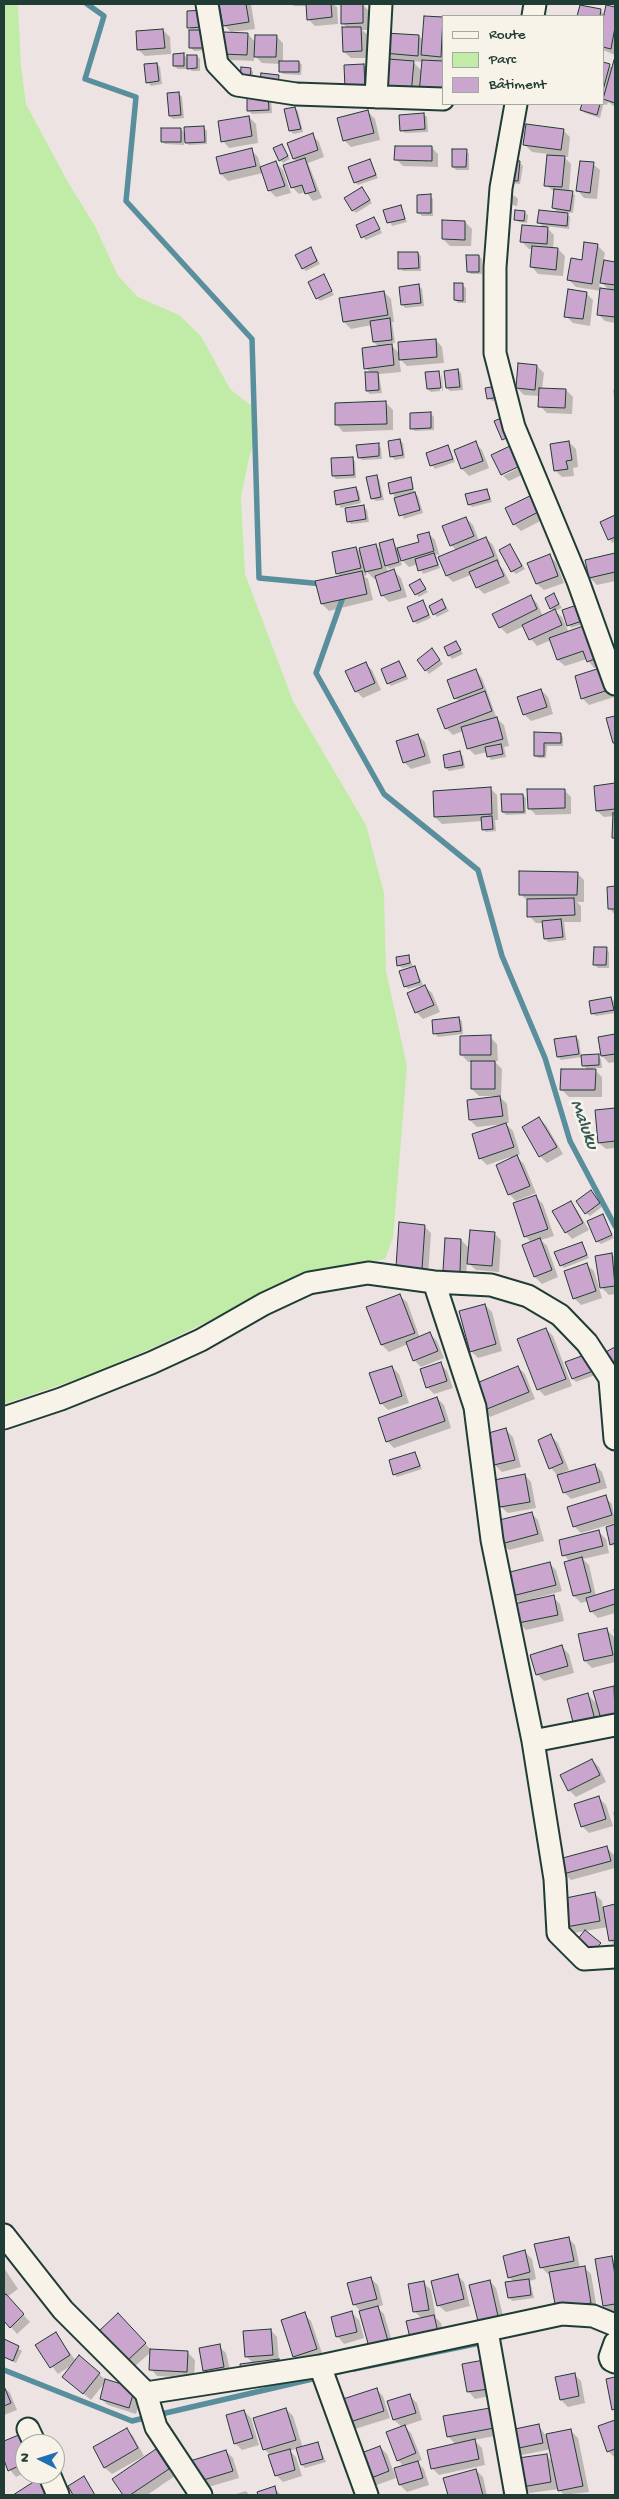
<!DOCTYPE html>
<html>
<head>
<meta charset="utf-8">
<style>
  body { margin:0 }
  #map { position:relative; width:619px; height:2499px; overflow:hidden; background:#eee3e3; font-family:"Gochi Hand",sans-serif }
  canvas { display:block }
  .frame { position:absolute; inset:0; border:5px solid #1f3d34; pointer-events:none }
  .legend { position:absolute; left:442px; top:15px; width:162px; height:90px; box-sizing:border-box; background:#f7f3e8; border:1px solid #a1aaa0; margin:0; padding:6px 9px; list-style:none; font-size:15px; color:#1f3d34 }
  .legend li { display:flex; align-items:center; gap:10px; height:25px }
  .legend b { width:25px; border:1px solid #a1aaa0 }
  .north { position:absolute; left:15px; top:2434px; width:50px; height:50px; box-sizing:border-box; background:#f7f3e8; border:1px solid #a1aaa0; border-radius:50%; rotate:275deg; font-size:14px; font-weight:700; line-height:20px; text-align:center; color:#1f3d34 }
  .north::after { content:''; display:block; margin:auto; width:18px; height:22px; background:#1f6fb2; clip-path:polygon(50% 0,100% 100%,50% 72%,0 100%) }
</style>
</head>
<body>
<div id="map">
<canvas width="619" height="2499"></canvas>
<div class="frame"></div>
<ul class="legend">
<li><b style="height:6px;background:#f7f3e8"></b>Route</li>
<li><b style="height:14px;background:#c1eca8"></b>Parc</li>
<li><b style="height:14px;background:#caa5ce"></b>Bâtiment</li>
</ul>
<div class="north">N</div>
</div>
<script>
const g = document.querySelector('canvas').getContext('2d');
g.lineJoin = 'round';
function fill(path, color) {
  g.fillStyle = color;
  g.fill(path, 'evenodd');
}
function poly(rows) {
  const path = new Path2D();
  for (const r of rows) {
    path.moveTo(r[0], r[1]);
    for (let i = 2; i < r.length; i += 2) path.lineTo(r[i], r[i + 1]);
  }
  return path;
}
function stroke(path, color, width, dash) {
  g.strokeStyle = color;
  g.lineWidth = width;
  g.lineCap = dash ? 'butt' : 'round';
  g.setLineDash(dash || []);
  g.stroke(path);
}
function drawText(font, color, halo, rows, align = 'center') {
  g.font = font + ' "Gochi Hand",sans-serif';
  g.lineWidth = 5;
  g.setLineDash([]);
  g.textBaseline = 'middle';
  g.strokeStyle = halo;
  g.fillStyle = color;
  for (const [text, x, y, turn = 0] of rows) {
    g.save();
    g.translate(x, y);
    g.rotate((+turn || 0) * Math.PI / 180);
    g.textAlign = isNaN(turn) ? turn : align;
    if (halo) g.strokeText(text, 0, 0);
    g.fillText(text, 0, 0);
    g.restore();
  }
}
const green = poly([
  [4,4,18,4,21,65,26,104,69,184,95,226,118,276,138,297,179,315,201,336,230,389,254,408,258,430,249,458,241,497,245,574,293,701,366,825,384,893,386,971,407,1066,393,1238,385,1259,316,1271,282,1282,223,1314,159,1345,92,1374,4,1404]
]);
const shadow = poly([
  [221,4,251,4,255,29,231,32,224,25],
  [291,4,333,4,337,7,338,24,315,26,308,19,307,6,294,6],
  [342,4,362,4,369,11,370,30,362,30,368,35,370,64,367,58,351,58,344,52,348,28,342,23],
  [580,6,600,10,605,15,607,7,615,8,615,55,603,50,603,16,578,16],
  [188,12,206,31,212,50,194,51,191,48,193,31,189,27],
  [443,19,443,101,418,101,392,61,385,53,419,36,424,41],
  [412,61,423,62,422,71],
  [163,30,170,37,171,54,145,56,138,49],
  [248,34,256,43,276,36,283,43,283,62,299,62,302,65,301,75,283,74,280,71,280,64,262,63,254,55,254,61,230,60,223,53],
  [183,54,189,60,197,56,200,59,200,71,192,71,187,66,187,69,178,69,174,66],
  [615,61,615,107,608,102,607,105,603,104,603,63,613,68],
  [157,64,160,67,162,84,151,86,148,82],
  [363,65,370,72,371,95,353,95],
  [250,69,253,72,253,84,245,83],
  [178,93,182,97,184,118,173,119,170,116],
  [248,97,271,99,272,113,252,114,249,111],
  [583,104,601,104,603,106,600,118,585,113,582,110],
  [295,108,298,111,303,132,294,134,290,131,285,110],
  [368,112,375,119,380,140,351,147,344,140],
  [423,114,427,117,428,132,405,133,401,130],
  [249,117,256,124,258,143,229,148,223,141],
  [204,128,207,131,207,144,189,145,184,140,184,145,165,144,162,141,181,129,186,135],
  [563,130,570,137,568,157,563,156,571,164,569,192,575,195,573,213,565,212,570,217,569,229,545,226,554,235,553,249,558,249,565,256,563,276,538,274,532,267,533,249,529,249,522,242,544,228,539,222,559,213,553,208,555,192,545,185,548,154,532,152,525,145],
  [312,135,319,142,324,157,308,163,322,198,313,201,306,192,299,194,292,187,297,162,294,159],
  [282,145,290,159,283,163,280,160],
  [431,147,438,154,438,167,403,166,396,159],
  [251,150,258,157,261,168,276,163,283,170,291,193,276,197,269,190,263,173,228,181,221,174],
  [466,150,469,154,469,170,456,170,453,167],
  [370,161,378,178,358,185,355,182],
  [520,163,523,166,520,184,510,183],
  [593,164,600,170,597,199,584,198,578,191],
  [362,188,372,203,356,213,353,210],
  [506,195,515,196,518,199,517,206,509,204],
  [430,196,433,199,433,216,422,216,419,213],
  [400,206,407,222,392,226,385,210],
  [524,212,528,215,527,223,519,222,515,219],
  [374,218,382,233,366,240,363,237],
  [465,222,472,229,471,246,450,246,443,239],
  [598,246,605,253,603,261,615,263,615,323,605,321,598,314,601,291,576,287,569,280],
  [600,281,610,291,599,290],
  [311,248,320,264,306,271,303,268],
  [418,253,421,256,421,271,403,271,400,268],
  [479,256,482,259,482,274,471,274,468,271],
  [323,276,334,295,320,301,317,298],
  [462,285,466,288,466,303,458,303,455,300],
  [419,286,422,289,424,306,405,308,402,304],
  [384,292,391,299,394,322,392,322,395,343,389,343,400,354,436,340,442,347,444,363,407,366,399,358,401,372,379,374,382,393,370,394,367,391,371,373,366,368,379,347,374,342,372,325,351,329,344,322],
  [586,293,593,300,590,326,573,323,566,316],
  [537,366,544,373,542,389,566,390,573,397,572,414,547,413,540,406,540,396,524,395,517,388],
  [458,370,461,373,463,390,450,391,447,388],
  [439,372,440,391,431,392,428,389],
  [441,374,442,376,443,391,442,391],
  [487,389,501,399,492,401,489,398],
  [613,390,615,390,615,404],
  [386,403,393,410,393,430,343,432,337,425],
  [430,413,434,417,434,430,415,431,411,428],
  [400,440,403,443,405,458,395,460,391,456],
  [569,442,576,449,578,467,573,468,574,476,562,477,555,470],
  [475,443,482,450,489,468,469,476,462,469,455,451],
  [378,445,381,448,382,459,362,460,359,457],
  [448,447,455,462,435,469,432,465],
  [352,458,355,461,356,478,336,479,333,476],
  [524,465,528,472,509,481,503,476],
  [376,476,379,479,384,500,376,501,372,498],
  [410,479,413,482,414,492,418,496,423,513,404,519,389,484],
  [356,488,359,491,361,503,341,508,338,504],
  [487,490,492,502,472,507,469,504],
  [535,494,550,516,521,531,514,524],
  [364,507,367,510,369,522,351,524,348,521],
  [615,516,615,541,612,543,601,523],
  [466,518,473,525,479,541,486,538,493,545,500,563,498,564,503,569,510,583,484,594,477,587,471,575,453,582,447,576,438,554,436,555,440,568,423,574,418,564,409,567,399,557,402,565,389,569,386,565,388,573,394,571,401,578,407,597,389,602,382,595,377,578,374,579,366,571,367,575,364,576,368,579,373,600,329,611,322,604,341,577,337,573,356,548,362,554,375,545,383,552,393,540,398,550,421,542,428,533,435,540,440,557,456,550,451,545],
  [510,545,525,569,516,574,512,571],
  [615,554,615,581,597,585,590,578,587,561],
  [549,555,556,562,564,583,544,590,537,584],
  [422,584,428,592,419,597,416,594],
  [554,595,562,608,555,611,562,617,569,633,603,665,594,668,587,659,565,666,558,660,551,640,537,646,531,639,524,626,507,634,500,627,530,596,537,603,543,616,554,611,551,608],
  [442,601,449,611,437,617,430,607],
  [423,602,431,618,417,624,414,621],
  [564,611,587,623,571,628],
  [456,643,463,654,452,659,449,656],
  [435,653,443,664,429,674,419,660],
  [399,662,408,679,391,686,388,683],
  [365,663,372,670,381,690,363,698,356,691],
  [476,671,482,678,497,719,504,725,509,746,504,747,506,757,491,760,487,752,475,755,468,748,463,731,453,735,446,728,460,702,455,698],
  [607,676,614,697,589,705,582,698],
  [541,690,548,697,553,714,531,721,524,714],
  [536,734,560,734,563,737,563,746,547,746,546,758,538,758,535,755],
  [418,735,425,742,431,763,411,769,404,762],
  [460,753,463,756,465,768,449,771,446,768,444,756],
  [615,785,615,839,613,838,614,816,604,817,597,811,595,787],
  [490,788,497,795,498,820,495,820,496,831,486,832,483,829,482,821,442,824,435,817],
  [564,790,571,797,571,814,536,815,529,808],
  [523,795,526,798,526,814,506,815,503,812],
  [577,873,584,880,584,902,577,902,581,906,581,922,564,922,566,940,548,942,545,938,543,923,536,923,529,916,528,901,520,894],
  [609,888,615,888,615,915,609,908],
  [606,949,609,952,609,968,598,968,594,964],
  [408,956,413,966,402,968,399,965],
  [415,967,423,985,408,989,405,986],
  [425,987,432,993,440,1012,423,1019,416,1012],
  [611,998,614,1001,615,1013,596,1016,592,1013],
  [459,1018,462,1021,463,1034,438,1037,435,1034],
  [615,1035,615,1062,609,1063,602,1056,600,1038],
  [490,1037,497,1044,498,1061,494,1061,502,1069,501,1096,479,1096,472,1089,472,1062,468,1062,462,1055],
  [576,1037,579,1040,581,1056,598,1056,601,1059,602,1068,593,1068,602,1077,602,1097,569,1097,562,1090,588,1070,583,1065,582,1057,561,1060,558,1057,556,1040],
  [499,1096,507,1104,509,1123,505,1123,513,1131,520,1154,516,1156,524,1164,536,1193,516,1201,509,1194,510,1157,487,1165,480,1158,504,1124,477,1127,470,1120],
  [615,1109,615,1148,606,1149,599,1143,596,1111],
  [539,1118,546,1125,563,1154,547,1163,540,1156],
  [594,1195,603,1206,590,1216,586,1213],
  [536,1197,543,1204,554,1236,541,1240,547,1246,558,1277,542,1284,535,1277,524,1245,532,1243,525,1236],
  [570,1203,577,1210,589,1230,572,1239,566,1232],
  [602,1216,614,1238,601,1244,597,1241],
  [424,1226,431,1233,428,1276,404,1273],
  [494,1233,501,1240,499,1272,476,1270,467,1262,466,1278,451,1277,444,1270,461,1240,470,1249],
  [582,1243,589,1258,564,1268,561,1265],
  [612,1254,615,1258,615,1294,609,1295,602,1288,597,1257],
  [587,1265,594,1271,602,1298,581,1305,574,1298],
  [400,1296,407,1302,420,1338,430,1334,437,1341,444,1358,421,1367,414,1360,408,1344,389,1352,382,1345,368,1308],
  [485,1305,492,1312,502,1351,478,1358,471,1351],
  [546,1329,553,1336,572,1386,545,1396,538,1389],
  [587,1356,595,1375,576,1382,573,1379],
  [441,1364,447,1371,453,1388,434,1394,427,1387],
  [392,1367,399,1374,409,1403,388,1410,381,1403],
  [518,1367,525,1374,535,1399,490,1417,483,1410],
  [437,1398,444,1405,451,1428,394,1448,387,1441],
  [506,1430,513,1437,521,1467,502,1472,495,1465,487,1435],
  [551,1436,558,1443,569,1470,562,1473,563,1475,595,1465,602,1472,607,1488,571,1499,564,1492,557,1475,551,1468],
  [415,1453,422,1469,397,1477,394,1474],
  [525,1475,531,1482,536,1508,508,1513,501,1507],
  [605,1497,612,1504,615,1523,581,1533,574,1526],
  [531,1513,538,1520,544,1541,509,1550,502,1543],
  [615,1526,615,1547,611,1544,607,1528],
  [599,1532,606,1539,609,1553,583,1559,589,1565,596,1596,615,1590,615,1613,598,1618,591,1611,588,1601,581,1603,574,1596,570,1562,564,1555],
  [549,1563,556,1570,562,1591,533,1599,533,1601,553,1597,560,1604,564,1621,526,1630,519,1623,521,1604,513,1595],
  [606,1629,615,1638,613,1629,615,1629,615,1662,592,1668,585,1661],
  [562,1647,569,1654,574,1673,544,1681,537,1674],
  [613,1687,615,1724,609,1725,598,1715,601,1727,582,1732,588,1695,598,1705],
  [592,1760,599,1767,606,1782,576,1797,569,1790],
  [599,1798,606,1805,613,1826,589,1833,582,1826],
  [613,1812,615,1812,615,1824],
  [607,1848,614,1855,615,1868,571,1880,564,1873],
  [595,1894,602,1901,603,1908,615,1906,615,1946,610,1940,608,1927,574,1933,567,1926],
  [568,2238,575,2245,580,2268,584,2267,591,2274,597,2309,564,2315,551,2274,548,2274,541,2267],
  [525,2252,532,2259,536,2279,530,2281,534,2298,512,2301,509,2297,514,2282,509,2277],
  [612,2258,615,2261,615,2312,611,2313,604,2306],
  [4,2268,18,2289,7,2297,30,2322,17,2334,4,2319],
  [457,2275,464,2282,470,2306,446,2312,439,2306],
  [371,2279,378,2285,383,2305,377,2307,384,2314,394,2348,370,2346,360,2311,354,2304],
  [490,2281,496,2288,505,2323,486,2327,479,2321],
  [424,2283,431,2290,436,2318,441,2323,444,2339,415,2312],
  [352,2313,359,2320,364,2338,344,2344,338,2337],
  [304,2314,311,2321,323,2356,301,2363,294,2356],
  [125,2321,152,2351,188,2353,195,2360,194,2378,157,2376,151,2369,152,2351,133,2368,126,2362],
  [271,2330,277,2337,279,2362,254,2364,246,2356],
  [55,2333,76,2361,79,2357,107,2381,142,2396,136,2414,108,2405,101,2399,106,2381,91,2400,70,2383,72,2365,58,2374,37,2346],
  [4,2340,22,2351,16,2363,4,2357],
  [219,2346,226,2353,231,2374,212,2377,205,2370],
  [464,2365,495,2395,475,2399,469,2392],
  [574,2374,581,2381,585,2403,568,2407,561,2400],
  [4,2387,10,2393,17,2410,4,2415],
  [377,2390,383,2396,390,2418,355,2429,348,2422],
  [410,2396,417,2403,422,2420,404,2426,411,2433,422,2460,417,2462,424,2469,429,2485,407,2492,400,2485,396,2469,404,2467,398,2460,402,2427,394,2420,389,2402],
  [286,2409,293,2416,303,2448,318,2444,326,2462,305,2468,302,2465,297,2448,290,2451,296,2457,302,2476,283,2482,276,2475,270,2455,264,2449],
  [490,2409,500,2435,474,2440,482,2448,485,2465,439,2475,432,2468,456,2445,448,2436],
  [244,2411,251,2418,259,2445,242,2450,235,2443],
  [615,2421,615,2458,608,2451,600,2426],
  [538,2425,546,2436,571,2431,578,2438,589,2492,564,2495,559,2489,530,2493,523,2486,546,2455,553,2462,551,2449,522,2455,515,2448],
  [126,2429,133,2436,144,2456,112,2474,105,2468,94,2448],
  [21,2435,25,2444,25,2473,16,2477,10,2470,4,2457,4,2442],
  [380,2447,387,2454,396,2478,374,2486,367,2479],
  [156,2451,175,2476,147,2495,124,2495,114,2479],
  [226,2451,233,2458,239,2478,205,2488,198,2481],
  [476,2470,483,2477,487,2495,449,2495,445,2479],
  [274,2488,281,2495,259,2495,259,2493],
  [246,2491,249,2495,233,2495]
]);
const stream = poly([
  [87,4,104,16,85,79,136,97,126,201,252,339,259,578,323,584],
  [344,594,316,673,384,794,478,870,502,956,545,1058,570,1141,615,1226],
  [354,2369,485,2342],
  [4,2370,132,2421,148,2417],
  [157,2415,321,2377]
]);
const building = poly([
  [219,4,246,4,249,22,223,26,219,4],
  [306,4,331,4,332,17,307,20,306,4],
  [341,4,363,4,363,23,341,24,341,4],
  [580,5,601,9,600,16,577,16,580,5],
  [606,5,615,7,615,27,611,49,603,47,603,19,606,5],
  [203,10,203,27,187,28,187,11,203,10],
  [424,16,443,17,441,57,421,55,424,16],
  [342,27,361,27,362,51,343,52,342,27],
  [163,29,165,48,137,50,136,31,163,29],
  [189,30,208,30,209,48,189,48,189,30],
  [223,32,248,33,247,55,222,54,223,32],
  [385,33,419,35,418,56,383,53,385,33],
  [255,35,277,35,276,57,254,57,255,35],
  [184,53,184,66,173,66,173,54,184,53],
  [187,55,197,55,197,68,187,69,187,55],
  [388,59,414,61,411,95,385,93,388,59],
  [422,60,443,61,443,89,419,94,422,60],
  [614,60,615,60,615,103,603,99,614,60],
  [279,61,299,61,299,72,279,72,279,61],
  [603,62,610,64,603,90,603,62],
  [157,63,159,81,146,83,144,64,157,63],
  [364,64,365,88,345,89,344,65,364,64],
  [241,67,251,68,250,81,240,81,241,67],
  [261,73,279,75,278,85,260,83,261,73],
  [179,92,181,115,169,116,167,93,179,92],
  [268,95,269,110,247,111,247,96,268,95],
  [582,104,600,104,597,115,580,110,582,104],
  [295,107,301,129,289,131,284,109,295,107],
  [368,110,374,133,343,141,337,118,368,110],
  [424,113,425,129,400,131,399,115,424,113],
  [249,116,252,136,221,142,218,121,249,116],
  [526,124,564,129,561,150,523,145,526,124],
  [204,126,205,142,185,143,184,127,204,126],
  [161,128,181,128,181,142,161,142,161,128],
  [313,133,318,150,293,159,287,143,313,133],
  [282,144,288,156,279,161,273,148,282,144],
  [395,146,432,146,432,161,394,160,395,146],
  [252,148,256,166,220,174,216,157,252,148],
  [452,149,467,149,466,167,452,167,452,149],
  [547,155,565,156,562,187,544,186,547,155],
  [305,158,316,191,305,194,302,185,291,188,283,165,305,158],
  [370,159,376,175,354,183,348,167,370,159],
  [508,160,520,161,518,181,506,180,508,160],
  [276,161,285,186,268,191,260,167,276,161],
  [580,161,594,162,590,193,576,191,580,161],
  [362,187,370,200,352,211,344,198,362,187],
  [554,189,573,191,570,211,552,208,554,189],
  [431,194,431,213,417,213,417,195,431,194],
  [401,205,405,219,387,223,383,210,401,205],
  [515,210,525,211,524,221,514,220,515,210],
  [539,210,568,213,567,226,537,223,539,210],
  [374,217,380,229,361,238,356,225,374,217],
  [442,220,465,221,465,240,442,239,442,220],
  [522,225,548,227,547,244,520,242,522,225],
  [584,242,598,244,592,284,567,280,571,258,582,260,584,242],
  [532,246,558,248,556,270,530,267,532,246],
  [311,247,317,261,302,269,295,255,311,247],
  [398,252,418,252,419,268,398,269,398,252],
  [466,255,479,255,479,272,467,272,466,255],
  [604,260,615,262,615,285,600,283,604,260],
  [324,274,332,291,316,299,308,282,324,274],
  [454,283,463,283,463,301,454,300,454,283],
  [419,284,421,303,401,305,399,287,419,284],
  [600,288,615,290,615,317,597,315,600,288],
  [568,289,587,292,583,319,564,317,568,289],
  [384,291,388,315,343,322,339,298,384,291],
  [390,318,392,340,373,342,370,321,390,318],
  [436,339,437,357,399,360,398,342,436,339],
  [392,344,394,365,364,369,362,348,392,344],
  [518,363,537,365,535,390,516,388,518,363],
  [458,369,460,387,446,388,444,371,458,369],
  [439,371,441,388,427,389,425,372,439,371],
  [365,372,378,372,379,390,366,391,365,372],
  [497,386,499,397,487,399,485,388,497,386],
  [539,388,566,389,565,408,538,407,539,388],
  [386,401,387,424,335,425,335,403,386,401],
  [431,412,431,428,410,429,410,413,431,412],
  [506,416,513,435,502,440,494,421,506,416],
  [400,439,403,455,390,457,388,441,400,439],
  [476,441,483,461,461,469,454,450,476,441],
  [569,441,572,460,566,461,568,469,554,471,550,444,569,441],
  [379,443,379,456,358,458,356,445,379,443],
  [448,445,453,459,430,466,426,453,448,445],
  [512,445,522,465,501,475,491,455,512,445],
  [353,457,354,475,332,476,331,458,353,457],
  [377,475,381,497,371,499,366,477,377,475],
  [411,477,413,489,390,494,388,483,411,477],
  [356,487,359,500,336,505,334,491,356,487],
  [487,489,490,499,468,505,465,494,487,489],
  [415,492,420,510,399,516,394,498,415,492],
  [536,493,544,509,513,525,505,508,536,493],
  [364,505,366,519,347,522,345,508,364,505],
  [615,515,615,537,608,540,600,522,615,515],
  [466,517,474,536,450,546,442,526,466,517],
  [429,532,434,551,401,561,397,548,419,542,417,535,429,532],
  [486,537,494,556,446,576,438,557,486,537],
  [393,539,399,562,385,566,379,543,393,539],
  [376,544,382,568,365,572,359,548,376,544],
  [510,544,522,566,511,572,499,550,510,544],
  [356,547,361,568,336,574,332,552,356,547],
  [434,553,438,565,418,571,415,559,434,553],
  [615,553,615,572,589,578,585,560,615,553],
  [550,554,558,576,536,584,527,563,550,554],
  [497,560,504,576,476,588,469,572,497,560],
  [394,569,401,590,381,596,375,576,394,569],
  [362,571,367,594,321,604,315,581,362,571],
  [420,579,426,589,415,595,409,585,420,579],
  [554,593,559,604,550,609,545,598,554,593],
  [531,595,537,609,499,628,492,614,531,595],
  [442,599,446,608,433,615,429,606,442,599],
  [423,600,429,615,413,622,407,607,423,600],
  [580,604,585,620,567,626,562,610,580,604],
  [555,609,562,625,529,640,522,625,555,609],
  [586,625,597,658,587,662,583,651,557,660,549,638,586,625],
  [456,641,461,650,448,656,444,647,456,641],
  [432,648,440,660,425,671,417,660,432,648],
  [399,661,406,676,387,684,381,669,399,661],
  [366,662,375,683,355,692,345,671,366,662],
  [600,668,608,690,581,699,575,676,600,668],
  [476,669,483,688,454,699,447,680,476,669],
  [541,689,547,707,523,715,517,697,541,689],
  [485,691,492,711,445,729,437,709,485,691],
  [615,716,615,743,613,743,606,718,615,716],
  [497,717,503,739,467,749,461,727,497,717],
  [534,732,561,733,561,743,544,743,544,756,534,756,534,732],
  [418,734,425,756,403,763,396,741,418,734],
  [501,744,503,754,487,757,485,747,501,744],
  [460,751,463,765,445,768,443,755,460,751],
  [615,783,615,809,596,811,594,786,615,783],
  [491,787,492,814,434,817,433,791,491,787],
  [527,789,565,789,565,808,528,809,527,789],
  [501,794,523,794,524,812,502,812,501,794],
  [613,813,615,813,615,838,612,838,613,813],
  [492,816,493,829,482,830,481,817,492,816],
  [519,871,578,872,577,895,519,895,519,871],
  [615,886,615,909,608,909,607,887,615,886],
  [574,898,575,915,527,917,527,899,574,898],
  [561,919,563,937,544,939,542,921,561,919],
  [594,947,607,947,606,965,593,965,594,947],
  [409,955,410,963,397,966,396,957,409,955],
  [415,966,420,982,404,987,399,971,415,966],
  [425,985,434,1005,415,1013,407,993,425,985],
  [611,997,614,1010,591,1014,589,1001,611,997],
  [459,1017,461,1031,433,1034,432,1020,459,1017],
  [615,1034,615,1054,601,1056,598,1037,615,1034],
  [491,1035,491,1055,460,1055,460,1036,491,1035],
  [576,1036,579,1054,557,1057,554,1039,576,1036],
  [599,1054,599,1065,582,1066,581,1055,599,1054],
  [471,1061,495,1061,495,1089,471,1089,471,1061],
  [561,1069,596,1069,595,1090,560,1090,561,1069],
  [500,1096,503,1116,469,1120,467,1100,500,1096],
  [615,1108,615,1141,598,1143,595,1110,615,1108],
  [539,1117,557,1147,539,1157,522,1127,539,1117],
  [506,1123,514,1147,479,1159,472,1134,506,1123],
  [517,1155,530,1186,508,1195,496,1165,517,1155],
  [591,1190,600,1203,585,1214,576,1201,591,1190],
  [536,1195,548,1229,524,1237,513,1203,536,1195],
  [571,1201,583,1223,565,1233,552,1211,571,1201],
  [603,1214,612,1235,596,1242,587,1221,603,1214],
  [399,1222,425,1225,422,1269,396,1267,399,1222],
  [470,1230,495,1232,492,1266,467,1264,470,1230],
  [445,1238,461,1239,460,1272,443,1271,445,1238],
  [540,1238,552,1270,534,1277,522,1245,540,1238],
  [582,1242,587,1255,560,1266,554,1252,582,1242],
  [612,1253,615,1286,600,1288,595,1256,612,1253],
  [587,1263,596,1291,573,1299,564,1271,587,1263],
  [400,1294,415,1333,381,1345,366,1307,400,1294],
  [485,1304,496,1344,470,1352,459,1311,485,1304],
  [546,1328,566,1379,537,1390,517,1339,546,1328],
  [430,1332,438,1351,413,1361,406,1342,430,1332],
  [615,1347,615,1372,600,1355,615,1347],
  [587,1354,593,1371,572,1379,565,1362,587,1354],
  [441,1362,447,1381,426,1388,420,1369,441,1362],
  [392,1366,402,1396,380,1404,369,1373,392,1366],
  [518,1366,529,1392,482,1411,472,1385,518,1366],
  [437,1397,445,1421,386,1442,378,1418,437,1397],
  [506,1428,515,1460,494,1465,485,1434,506,1428],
  [551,1434,563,1463,549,1469,538,1440,551,1434],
  [415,1452,420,1466,393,1475,389,1460,415,1452],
  [595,1464,600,1482,563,1493,557,1475,595,1464],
  [525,1474,530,1502,500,1507,494,1480,525,1474],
  [606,1495,612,1515,573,1527,567,1507,606,1495],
  [532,1512,538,1534,501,1544,495,1521,532,1512],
  [615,1524,615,1543,610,1545,606,1527,615,1524],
  [599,1530,603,1546,562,1556,559,1540,599,1530],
  [582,1557,591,1592,573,1596,564,1562,582,1557],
  [550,1562,556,1585,512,1596,506,1573,550,1562],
  [615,1589,615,1604,590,1612,586,1598,615,1589],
  [554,1595,558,1615,518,1623,514,1604,554,1595],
  [607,1628,613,1655,584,1661,578,1634,607,1628],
  [562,1645,568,1666,536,1675,530,1655,562,1645],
  [614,1686,615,1715,601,1719,593,1691,614,1686],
  [588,1693,595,1720,574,1726,567,1699,588,1693],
  [592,1759,600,1775,568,1791,560,1775,592,1759],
  [599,1796,606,1819,581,1827,574,1804,599,1796],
  [607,1846,611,1861,563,1874,559,1859,607,1846],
  [595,1892,600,1921,566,1927,561,1899,595,1892],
  [615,1904,615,1940,609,1941,603,1907,615,1904],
  [585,1930,601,1943,592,1953,577,1940,585,1930],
  [569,2237,574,2261,540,2268,534,2244,569,2237],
  [525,2250,530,2272,508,2278,503,2256,525,2250],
  [612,2256,615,2275,615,2304,603,2306,595,2259,612,2256],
  [585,2266,591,2303,556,2309,549,2272,585,2266],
  [458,2274,464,2299,437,2306,431,2281,458,2274],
  [371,2277,377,2299,353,2305,347,2283,371,2277],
  [529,2279,531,2295,508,2298,505,2282,529,2279],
  [490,2280,498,2316,478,2321,469,2285,490,2280],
  [424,2281,429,2310,413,2312,408,2284,424,2281],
  [6,2294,24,2314,10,2328,4,2321,4,2296,6,2294],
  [378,2306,388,2341,369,2347,359,2311,378,2306],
  [352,2311,357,2332,336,2337,331,2317,352,2311],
  [305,2312,317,2349,293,2357,281,2320,305,2312],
  [118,2313,146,2343,125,2363,98,2332,118,2313],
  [434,2315,438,2332,410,2338,406,2321,434,2315],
  [271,2329,273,2355,245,2357,243,2331,271,2329],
  [56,2332,70,2355,50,2368,35,2345,56,2332],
  [4,2339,19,2346,13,2361,4,2357,4,2339],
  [220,2344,224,2367,203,2371,199,2348,220,2344],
  [150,2349,188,2351,187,2372,149,2370,150,2349],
  [79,2355,100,2373,83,2394,62,2377,79,2355],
  [279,2359,280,2370,241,2374,240,2364,279,2359],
  [484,2360,489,2389,467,2392,462,2364,484,2360],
  [575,2373,579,2396,560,2400,555,2377,575,2373],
  [615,2377,615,2409,612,2410,606,2379,615,2377],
  [105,2379,135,2388,129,2408,100,2399,105,2379],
  [4,2386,11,2403,4,2406,4,2386],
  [377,2388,384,2411,347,2423,340,2400,377,2388],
  [410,2394,416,2413,393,2420,387,2401,410,2394],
  [286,2408,296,2440,263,2450,253,2418,286,2408],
  [490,2408,494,2428,447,2437,443,2416,490,2408],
  [244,2410,253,2438,234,2444,226,2415,244,2410],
  [615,2420,615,2449,607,2452,598,2426,615,2420],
  [539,2424,543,2443,514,2449,510,2430,539,2424],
  [405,2425,416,2453,397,2461,386,2432,405,2425],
  [127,2428,138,2448,104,2468,93,2447,127,2428],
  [571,2429,583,2486,558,2491,546,2434,571,2429],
  [21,2434,25,2444,25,2463,8,2471,4,2460,4,2441,21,2434],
  [475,2439,479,2459,431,2469,427,2450,475,2439],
  [318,2442,323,2459,301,2465,296,2448,318,2442],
  [380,2446,389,2471,366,2480,356,2455,380,2446],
  [156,2449,169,2469,130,2495,123,2495,112,2479,156,2449],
  [290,2449,295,2470,275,2476,268,2455,290,2449],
  [226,2450,233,2471,197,2482,190,2461,226,2450],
  [547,2454,551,2482,522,2487,518,2458,547,2454],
  [418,2461,423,2478,399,2485,394,2468,418,2461],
  [476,2469,483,2495,448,2495,443,2478,476,2469],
  [84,2476,95,2495,73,2495,68,2486,84,2476],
  [38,2479,48,2495,13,2495,38,2479],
  [275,2486,277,2495,258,2495,257,2492,275,2486]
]);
const minor = poly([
  [207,4,217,64,237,85,296,94,443,99],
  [533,16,535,4],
  [376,97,381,4],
  [516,104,501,188,495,267,495,353,514,427,578,581,615,684],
  [434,1282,475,1407,492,1540,533,1741,555,1879,558,1933,584,1959,615,1957],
  [610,1380,615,1439],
  [4,1418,61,1399,151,1363,201,1340,264,1304,309,1283,368,1273,434,1282,491,1285,528,1296,560,1315,587,1343,615,1386],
  [533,1741,615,1725],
  [4,2235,63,2310,146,2393,320,2366,562,2314,593,2316,615,2325],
  [487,2331,516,2495],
  [615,2343,610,2357,611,2360,615,2362],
  [320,2366,367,2495],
  [146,2393,156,2427,201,2495],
  [28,2429,35,2444],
  [49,2474,58,2495]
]);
const waterNames = [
  ["Maluku",583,1125,69]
];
fill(green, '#c1eca8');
fill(shadow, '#0003');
stroke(stream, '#598f9c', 5.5);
fill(building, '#caa5ce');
stroke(building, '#1f3d34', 1);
stroke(minor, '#1f3d34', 25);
stroke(minor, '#f7f3e8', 21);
drawText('italic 18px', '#325857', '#f7f3e8', waterNames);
</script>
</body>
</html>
